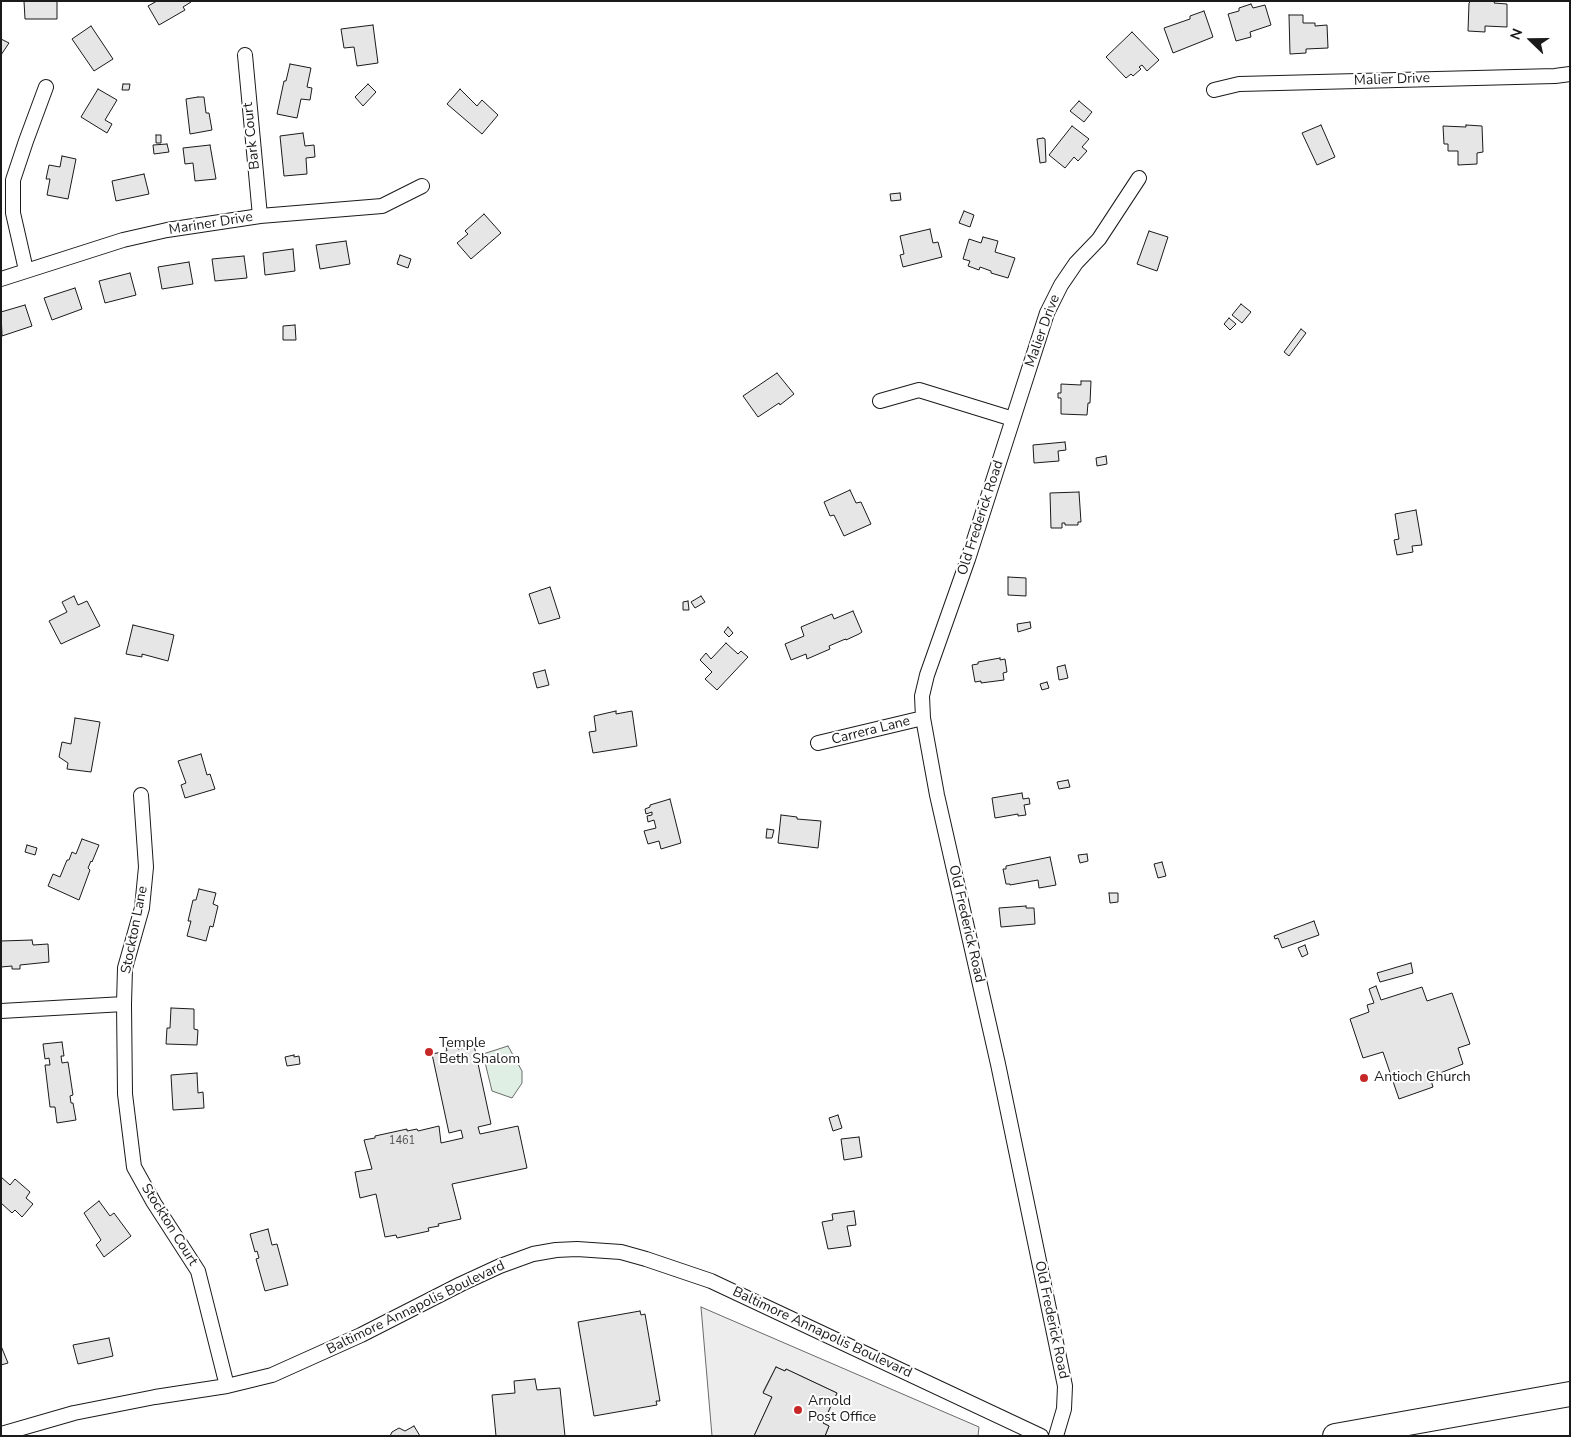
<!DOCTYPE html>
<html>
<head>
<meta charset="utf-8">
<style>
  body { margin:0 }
  #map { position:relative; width:1571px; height:1437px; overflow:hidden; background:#fff; font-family:"Nunito Sans",sans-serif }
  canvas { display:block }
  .frame { position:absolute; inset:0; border:2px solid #1a1a1a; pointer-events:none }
  .north { position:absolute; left:1506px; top:15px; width:50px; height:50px; -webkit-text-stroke:4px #fff; paint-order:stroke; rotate:292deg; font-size:14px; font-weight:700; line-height:20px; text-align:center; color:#1a1a1a }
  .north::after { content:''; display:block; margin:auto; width:18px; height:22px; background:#1a1a1a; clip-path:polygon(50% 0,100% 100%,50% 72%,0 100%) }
</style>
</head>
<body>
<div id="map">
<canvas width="1571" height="1437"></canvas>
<div class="frame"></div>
<div class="north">N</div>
</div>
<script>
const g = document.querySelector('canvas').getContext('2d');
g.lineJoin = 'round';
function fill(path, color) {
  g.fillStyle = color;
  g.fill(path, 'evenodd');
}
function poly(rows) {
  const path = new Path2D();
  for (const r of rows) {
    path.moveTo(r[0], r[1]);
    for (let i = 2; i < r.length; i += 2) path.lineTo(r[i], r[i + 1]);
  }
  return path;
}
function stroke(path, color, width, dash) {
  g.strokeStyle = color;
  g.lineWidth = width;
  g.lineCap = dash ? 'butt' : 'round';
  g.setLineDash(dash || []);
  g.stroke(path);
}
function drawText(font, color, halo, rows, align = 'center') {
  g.font = font + ' "Nunito Sans",sans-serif';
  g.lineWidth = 4;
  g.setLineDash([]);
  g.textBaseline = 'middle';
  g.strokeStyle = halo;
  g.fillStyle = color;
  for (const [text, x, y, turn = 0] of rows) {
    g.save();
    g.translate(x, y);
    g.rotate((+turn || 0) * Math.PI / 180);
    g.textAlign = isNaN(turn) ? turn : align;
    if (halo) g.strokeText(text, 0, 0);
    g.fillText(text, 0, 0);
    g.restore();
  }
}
const green = poly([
  [508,1046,522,1071,522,1083,512,1098,492,1091,483,1054,508,1046]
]);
const parking = poly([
  [701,1307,979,1427,978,1436,825,1436,829,1426,823,1423,837,1393,786,1369,785,1371,776,1367,763,1392,772,1397,754,1436,712,1436,701,1307]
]);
const building = poly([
  [24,1,57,1,57,19,25,19,24,1],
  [157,1,190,1,191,2,183,7,185,10,159,25,148,6,157,1],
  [1471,1,1495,1,1494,3,1507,4,1507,27,1485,26,1485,32,1468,31,1469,3,1471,1],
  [1251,4,1253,8,1265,5,1271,25,1250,32,1251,37,1236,41,1228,14,1239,11,1239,8,1251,4],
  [1204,11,1213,37,1173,53,1164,28,1190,19,1190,16,1204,11],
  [1289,15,1303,15,1303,23,1315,23,1315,26,1327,25,1328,48,1306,49,1306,53,1290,54,1289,15],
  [373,25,378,63,357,66,354,47,344,48,341,29,373,25],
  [91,26,113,59,94,71,72,39,91,26],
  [1132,32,1159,60,1147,71,1142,65,1139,67,1141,69,1133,76,1131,74,1126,78,1106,57,1132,32],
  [1,39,9,43,1,55,1,39],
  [290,64,311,68,307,87,312,88,310,100,301,99,297,118,277,114,284,81,286,81,290,64],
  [123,84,130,84,129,90,122,90,123,84],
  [368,84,376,92,363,106,355,97,368,84],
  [98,89,117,100,105,120,112,124,107,133,81,117,98,89],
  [460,89,477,106,482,100,498,115,482,134,447,104,460,89],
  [198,97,204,97,206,113,209,113,212,130,190,134,186,99,198,97],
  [1079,101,1092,112,1084,122,1070,111,1079,101],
  [1321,125,1335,157,1317,165,1302,133,1321,125],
  [1466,125,1482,126,1483,152,1477,153,1477,164,1458,165,1458,151,1448,151,1448,144,1444,144,1443,126,1466,127,1466,125],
  [1072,126,1089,139,1082,147,1087,151,1078,161,1074,157,1065,168,1049,155,1072,126],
  [303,133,305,146,314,145,315,157,306,158,307,174,284,176,280,136,303,133],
  [156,135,161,135,161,143,156,143,156,135],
  [1043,138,1045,139,1046,162,1040,163,1037,139,1043,138],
  [167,144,169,152,154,154,153,145,167,144],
  [210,145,216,179,195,181,193,163,185,164,183,148,210,145],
  [62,156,76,159,68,199,47,195,50,179,46,179,49,165,60,167,62,156],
  [144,174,149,194,116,201,112,181,144,174],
  [900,193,901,200,891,201,890,194,900,193],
  [964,211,974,215,970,227,959,223,964,211],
  [484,214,501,233,471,259,457,243,468,234,465,231,484,214],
  [930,229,933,243,938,242,942,257,903,267,900,255,904,254,900,236,930,229],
  [1149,231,1168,237,1157,271,1137,264,1149,231],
  [983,237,998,241,995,252,1015,258,1008,278,991,273,991,271,980,267,979,270,968,266,970,261,963,259,969,239,981,243,983,237],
  [346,241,350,264,320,269,316,245,346,241],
  [293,249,295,271,265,275,263,253,293,249],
  [400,255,411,259,408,268,397,264,400,255],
  [244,256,247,278,215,281,212,259,244,256],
  [189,262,193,284,162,289,158,267,189,262],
  [130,273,136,295,105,303,99,281,130,273],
  [75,288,82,309,52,320,44,298,75,288],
  [1241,304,1251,312,1242,323,1232,315,1241,304],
  [25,305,32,326,2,336,1,312,25,305],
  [1229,318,1236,324,1230,330,1224,324,1229,318],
  [295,325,296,340,283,340,283,326,295,325],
  [1301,329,1306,333,1289,356,1284,352,1301,329],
  [777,373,794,394,780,405,779,403,758,417,743,396,777,373],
  [1081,381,1091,381,1090,403,1088,403,1087,415,1061,414,1061,398,1058,398,1058,393,1061,393,1061,384,1081,385,1081,381],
  [1065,442,1066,450,1058,451,1059,461,1034,463,1033,445,1065,442],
  [1106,456,1107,464,1097,466,1096,458,1106,456],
  [850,490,856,503,861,502,871,524,844,536,834,515,830,516,824,502,850,490],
  [1079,492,1081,522,1078,522,1078,525,1065,525,1065,523,1062,523,1062,528,1051,528,1050,493,1079,492],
  [1416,510,1422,545,1412,546,1413,552,1397,555,1394,540,1399,539,1395,514,1416,510],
  [1008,577,1026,578,1026,596,1008,595,1008,577],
  [550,587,560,618,539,624,529,594,550,587],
  [74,596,78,605,87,601,100,626,61,644,49,621,67,612,62,602,74,596],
  [701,596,705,602,695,608,691,602,701,596],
  [688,601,689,610,683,610,683,602,688,601],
  [853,611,862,632,859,634,846,640,846,639,843,640,829,646,830,649,807,659,806,654,791,660,785,644,804,636,801,627,832,614,834,619,853,611],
  [1030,622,1031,628,1018,632,1017,624,1030,622],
  [133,625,174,635,168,661,142,654,142,657,126,654,133,625],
  [728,627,733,633,729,637,724,632,728,627],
  [726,643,738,654,741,651,748,657,717,690,705,679,712,672,700,660,706,653,711,659,726,643],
  [1000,658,1000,660,1005,659,1007,672,1003,673,1004,680,981,683,981,681,975,682,972,665,978,664,978,662,1000,658],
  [1065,665,1068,678,1059,680,1057,667,1065,665],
  [545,670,549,685,537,688,533,673,545,670],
  [1047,682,1049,688,1042,690,1040,684,1047,682],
  [616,711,616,714,632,711,637,746,593,753,589,732,596,731,594,716,616,711],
  [75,718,100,722,91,772,67,769,68,763,59,757,62,742,71,744,75,718],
  [201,754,207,775,210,774,215,789,185,798,181,785,186,783,178,761,201,754],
  [1068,780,1070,787,1059,789,1057,782,1068,780],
  [1022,793,1023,799,1029,798,1030,804,1024,805,1026,815,1018,816,1018,814,995,818,992,798,1022,793],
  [670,799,681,843,661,849,659,841,648,844,644,831,656,828,654,820,648,822,647,816,652,815,652,812,646,814,645,809,650,807,650,805,670,799],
  [781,815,797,817,797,819,821,821,818,848,778,843,781,815],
  [767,829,774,830,772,838,766,838,767,829],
  [82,839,99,845,92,862,91,861,88,868,90,870,79,900,48,886,53,874,60,877,67,860,69,860,72,852,76,854,82,839],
  [27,845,37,848,35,855,25,852,27,845],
  [1087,854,1088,861,1080,863,1078,855,1087,854],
  [1050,857,1056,885,1039,888,1038,880,1010,885,1010,884,1006,884,1003,869,1006,869,1006,866,1050,857],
  [1162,862,1166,876,1158,878,1154,864,1162,862],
  [199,889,216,893,213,904,218,906,213,927,210,926,206,941,187,936,191,921,188,921,193,900,196,900,199,889],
  [1109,893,1118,893,1118,902,1110,903,1109,893],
  [1026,906,1026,908,1034,908,1035,924,1001,927,999,908,1026,906],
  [1314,921,1319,935,1282,948,1278,938,1275,939,1274,936,1314,921],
  [32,940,33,945,48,944,49,962,20,965,20,969,12,969,12,966,1,967,1,941,32,940],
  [1305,945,1308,954,1302,957,1298,948,1305,945],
  [1411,963,1413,973,1380,982,1377,973,1411,963],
  [1376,986,1381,1000,1422,987,1427,1001,1452,993,1470,1044,1458,1048,1463,1064,1430,1077,1433,1087,1399,1099,1383,1052,1363,1058,1350,1019,1369,1012,1367,1005,1374,1003,1369,989,1376,986],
  [171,1008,194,1009,194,1029,198,1030,197,1045,166,1044,167,1028,170,1028,171,1008],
  [62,1042,64,1056,61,1056,62,1063,68,1062,73,1095,70,1096,71,1103,73,1103,76,1120,57,1123,55,1107,50,1107,45,1065,50,1065,49,1058,45,1059,43,1044,62,1042],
  [456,1044,458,1049,474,1045,491,1124,478,1127,480,1134,518,1126,527,1168,452,1184,461,1219,438,1224,439,1226,428,1228,429,1231,397,1238,396,1235,385,1237,376,1194,360,1198,355,1172,372,1169,364,1140,375,1138,375,1136,407,1129,407,1131,417,1129,418,1131,439,1126,441,1143,463,1138,461,1130,449,1133,432,1054,447,1051,446,1047,456,1044],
  [294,1055,294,1057,299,1056,300,1064,287,1066,285,1057,294,1055],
  [197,1073,198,1093,203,1092,204,1108,173,1110,171,1075,197,1073],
  [838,1115,842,1128,833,1131,829,1118,838,1115],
  [859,1137,862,1157,844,1160,841,1139,859,1137],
  [1,1177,10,1185,15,1179,30,1192,26,1198,33,1204,22,1217,15,1210,12,1213,1,1203,1,1177],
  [99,1201,110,1216,114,1213,131,1236,104,1257,96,1245,101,1240,84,1213,99,1201],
  [854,1211,856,1225,847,1226,851,1246,828,1249,822,1222,833,1220,832,1214,854,1211],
  [268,1229,272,1245,277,1244,288,1285,265,1291,256,1259,259,1258,257,1251,255,1252,250,1234,268,1229],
  [640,1311,641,1315,645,1314,660,1401,656,1401,657,1405,594,1416,578,1322,640,1311],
  [109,1338,113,1356,78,1364,73,1345,109,1338],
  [1,1346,8,1363,1,1365,1,1346],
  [776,1367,785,1371,786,1369,837,1393,823,1423,829,1426,825,1436,754,1436,772,1397,763,1393,776,1367],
  [535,1379,537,1390,560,1388,565,1436,496,1436,492,1395,515,1393,514,1381,535,1379],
  [414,1426,420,1436,390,1436,392,1432,399,1428,405,1431,414,1426]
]);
const minor = poly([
  [245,55,260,216],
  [1214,90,1239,84,1555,76,1570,74],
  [26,270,13,213,13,180,26,141,46,87],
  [1,279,123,240,167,230,260,216,382,206,422,186],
  [880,401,919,390,1013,419],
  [818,743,923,718],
  [141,795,146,867,142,908,125,968,124,1004,125,1094,134,1167,154,1203,198,1271,227,1386],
  [1,1011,124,1004],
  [1,1434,74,1413,155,1397,227,1386,272,1375,361,1335,461,1284,500,1266,533,1254,556,1250,577,1249,621,1252,646,1259,711,1281,1041,1436],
  [1056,1436,1064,1409,1065,1386,998,1064,937,795,923,718,922,696,927,675,968,559,1047,313,1061,285,1076,263,1099,239,1139,178]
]);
const trunk = poly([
  [1335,1436,1570,1394]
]);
const markers = [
  [429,1052,5,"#c62828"],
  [1364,1078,5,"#c62828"],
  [798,1410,5,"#c62828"]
];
const numberNames = [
  ["1461",402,1141]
];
const streetNames = [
  ["Malier Drive",1392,80,-2],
  ["Bark Court",252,136,-96],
  ["Mariner Drive",211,224,-9],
  ["Malier Drive",1043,331,-70],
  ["Old Frederick Road",981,518,-72],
  ["Carrera Lane",871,731,-14],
  ["Old Frederick Road",966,924,77],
  ["Stockton Lane",135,930,-79],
  ["Stockton Court",169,1225,58],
  ["Baltimore Annapolis Boulevard",416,1308,-26],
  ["Old Frederick Road",1051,1320,78],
  ["Baltimore Annapolis Boulevard",822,1333,25]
];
const poiNames = [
  ["Temple",439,1044],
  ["Beth Shalom",439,1060],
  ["Antioch Church",1374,1078],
  ["Arnold",808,1402],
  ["Post Office",808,1418]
];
fill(green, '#e0efe3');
stroke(green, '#6a6a6a', 1);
fill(parking, '#ededed');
stroke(parking, '#6a6a6a', 1);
fill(building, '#e6e6e6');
stroke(building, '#1a1a1a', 1);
stroke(minor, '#1a1a1a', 16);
stroke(trunk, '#1a1a1a', 26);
stroke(minor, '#fff', 14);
stroke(trunk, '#fff', 24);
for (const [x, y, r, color] of markers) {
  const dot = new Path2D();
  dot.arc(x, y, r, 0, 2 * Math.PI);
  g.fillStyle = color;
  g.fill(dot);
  stroke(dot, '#fff', 2);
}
drawText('11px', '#4d4d4d', null, numberNames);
drawText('14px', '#1a1a1a', '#fff', streetNames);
drawText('14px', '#1a1a1a', '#fff', poiNames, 'left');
</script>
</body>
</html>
